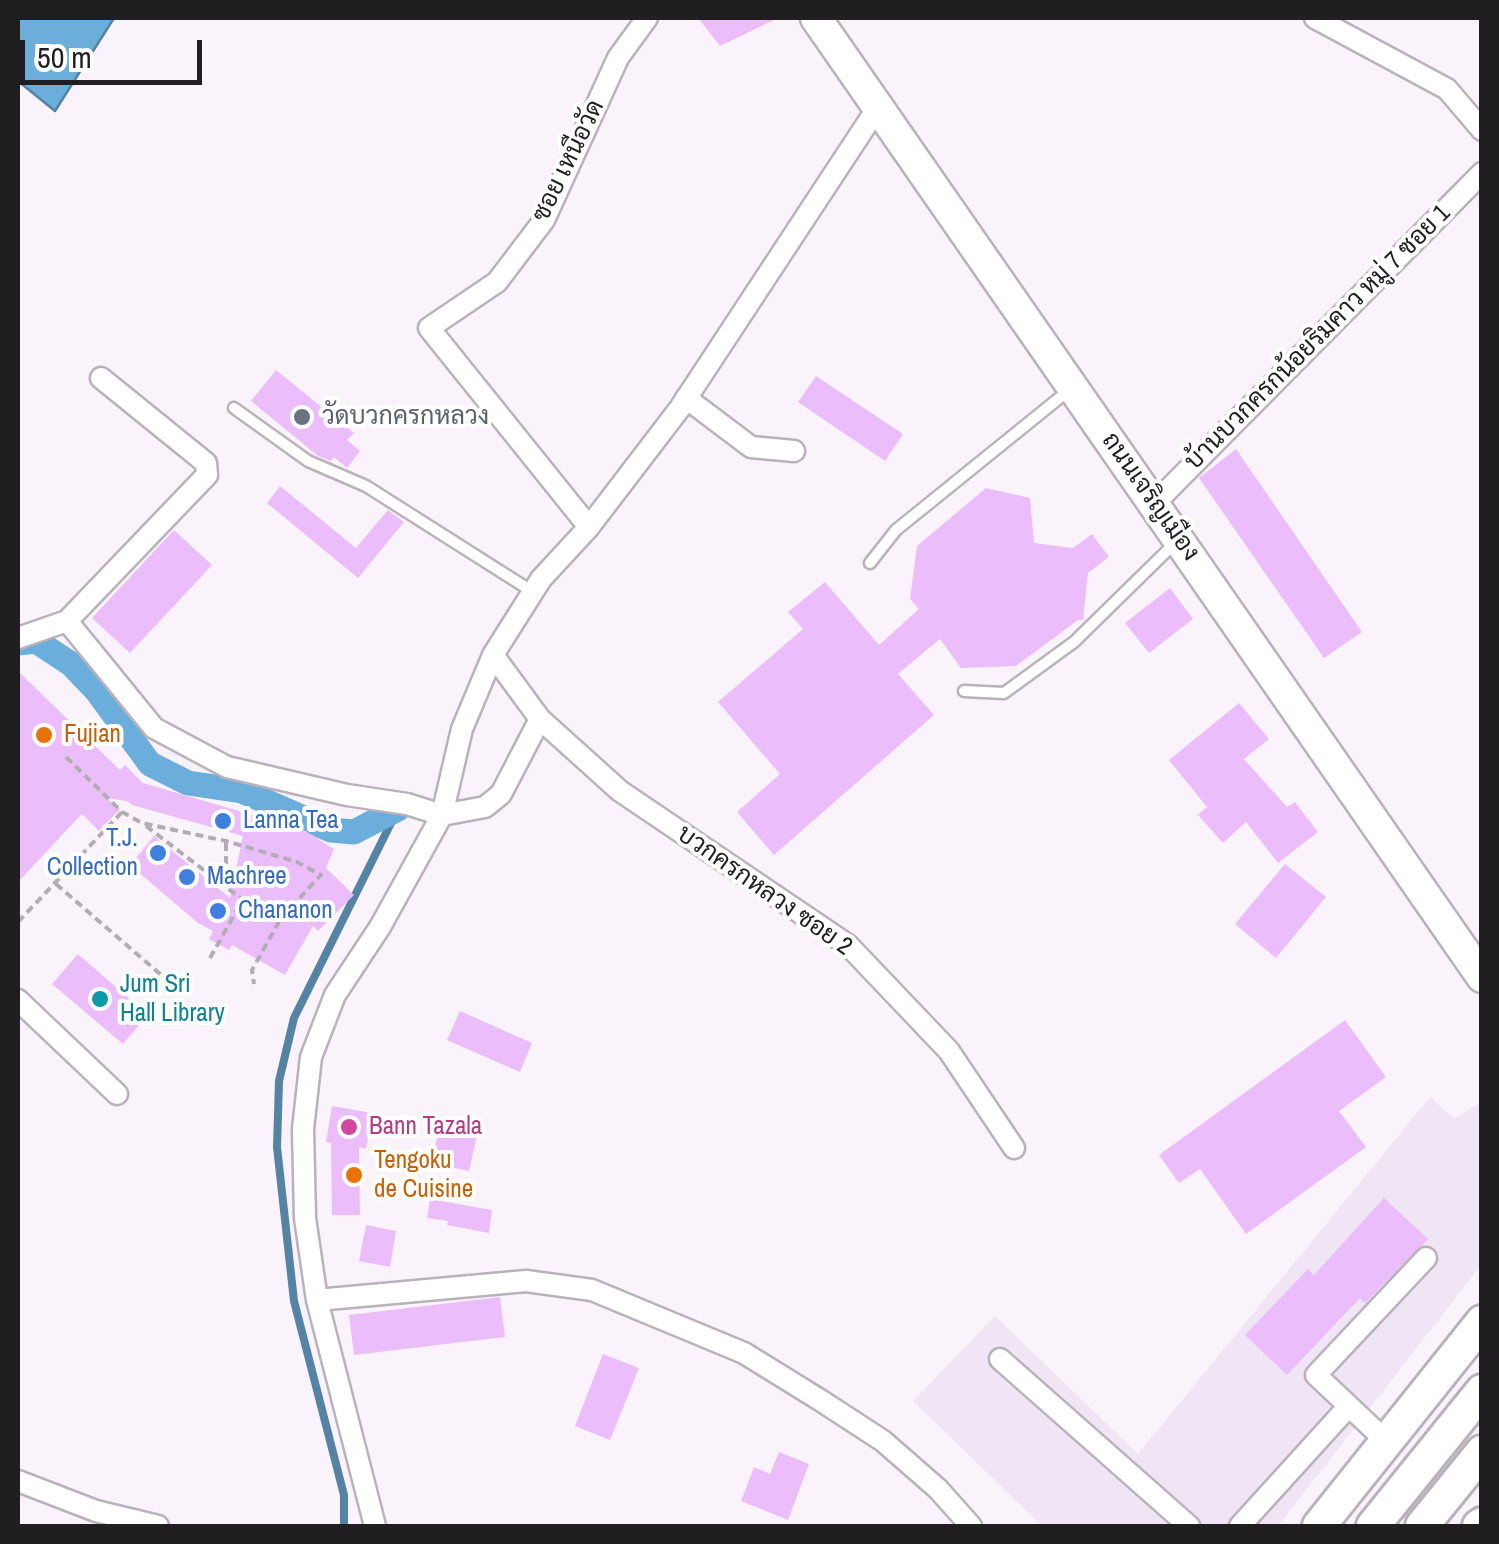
<!DOCTYPE html>
<html>
<head>
<meta charset="utf-8">
<style>
  body { margin:0 }
  #map { position:relative; width:1499px; height:1544px; overflow:hidden; background:#faf3fc; font-family:"Archivo Narrow",sans-serif }
  canvas { display:block }
  .frame { position:absolute; inset:0; border:20px solid #201e21; pointer-events:none }
  .scale { position:absolute; left:20px; top:40px; width:182px; height:45px; box-sizing:border-box; border:5px solid #201e21; border-top:0; padding-left:12px; font-size:30px; line-height:35px; white-space:nowrap; color:#201e21; -webkit-text-stroke:8px #fff; paint-order:stroke }
</style>
</head>
<body>
<div id="map">
<canvas width="1499" height="1544"></canvas>
<div class="frame"></div>
<div class="scale">50 m</div>
</div>
<script>
const g = document.querySelector('canvas').getContext('2d');
g.lineJoin = 'round';
function fill(path, color) {
  g.fillStyle = color;
  g.fill(path, 'evenodd');
}
function poly(rows) {
  const path = new Path2D();
  for (const r of rows) {
    path.moveTo(r[0], r[1]);
    for (let i = 2; i < r.length; i += 2) path.lineTo(r[i], r[i + 1]);
  }
  return path;
}
function stroke(path, color, width, dash) {
  g.strokeStyle = color;
  g.lineWidth = width;
  g.lineCap = dash ? 'butt' : 'round';
  g.setLineDash(dash || []);
  g.stroke(path);
}
function drawText(font, color, halo, rows, align = 'center') {
  g.font = font + ' "Archivo Narrow",Sarabun,sans-serif';
  g.lineWidth = 8;
  g.setLineDash([]);
  g.textBaseline = 'middle';
  g.strokeStyle = halo;
  g.fillStyle = color;
  for (const [text, x, y, turn = 0] of rows) {
    g.save();
    g.translate(x, y);
    g.rotate((+turn || 0) * Math.PI / 180);
    g.textAlign = isNaN(turn) ? turn : align;
    if (halo) g.strokeText(text, 0, 0);
    g.fillText(text, 0, 0);
    g.restore();
  }
}
const built = poly([
  [1430,1097,1454,1119,1481,1102,1481,1265,1278,1526,1042,1526,913,1401,995,1316,1138,1454]
]);
const water = poly([
  [18,18,114,18,55,111,18,81,18,18]
]);
const stream = poly([
  [344,1526,344,1495,294,1301,277,1147,279,1081,294,1018,398,809]
]);
const canal = poly([
  [18,643,36,641,71,664,96,690,150,764,188,783,242,791,331,830,354,832,398,809]
]);
const building = poly([
  [698,18,778,18,720,46],
  [276,370,354,433,347,440,360,451,347,468,334,457,331,461,318,456,251,401],
  [816,376,903,434,885,461,798,402],
  [1236,449,1362,632,1324,658,1199,478],
  [280,486,356,548,388,510,404,522,358,578,267,503],
  [986,488,1030,498,1034,543,1073,548,1092,534,1109,557,1088,573,1083,620,1078,620,1016,666,961,668,940,639,898,674,934,715,774,855,737,812,780,774,718,702,803,629,788,612,825,582,879,645,919,609,910,599,917,546],
  [174,530,212,565,130,653,92,618],
  [1170,588,1193,619,1149,653,1125,623],
  [18,671,120,770,125,765,143,783,304,830,334,849,326,868,354,895,318,931,313,926,285,975,232,945,229,950,209,939,213,931,198,923,130,865,154,836,230,898,243,836,132,805,127,801,106,798,120,809,99,831,82,814,18,882],
  [1239,703,1269,739,1244,759,1287,807,1295,802,1318,832,1278,863,1246,822,1223,843,1198,815,1207,807,1169,760],
  [1285,864,1326,897,1276,958,1235,924],
  [78,954,148,1015,123,1044,52,984],
  [460,1011,532,1043,520,1072,447,1040],
  [1345,1020,1386,1077,1339,1111,1366,1147,1246,1234,1200,1169,1179,1183,1159,1155],
  [332,1106,372,1113,366,1149,359,1147,360,1215,332,1215,331,1143,326,1142],
  [441,1122,478,1131,469,1171,431,1163],
  [1384,1198,1428,1239,1365,1303,1360,1298,1287,1375,1245,1335,1308,1269,1314,1275],
  [430,1199,492,1210,489,1233,447,1225,448,1221,427,1218],
  [366,1225,396,1231,390,1267,359,1261],
  [500,1297,505,1337,354,1355,349,1315],
  [603,1354,639,1368,610,1440,575,1426],
  [779,1452,809,1464,788,1520,741,1501,754,1467,770,1474]
]);
const path = poly([
  [66,757,122,812,142,823,226,841,297,862,321,875,281,918,252,970,254,984],
  [146,826,243,900,281,918],
  [226,843,226,888],
  [56,884,175,987],
  [18,922,122,812],
  [210,958,242,901]
]);
const lane = poly([
  [234,408,308,461,366,486,533,592],
  [870,563,896,530,1068,391],
  [964,691,1004,693,1074,642,1175,543]
]);
const street = poly([
  [1315,18,1447,89,1482,130],
  [686,398,751,447,794,451],
  [1155,503,1482,173],
  [589,527,429,328,497,282,544,220,618,58,647,18],
  [67,621,154,728,227,767,347,795,407,804,442,815,485,807,501,794,540,719],
  [18,638,67,621,207,475,206,463,101,378],
  [493,655,540,719,620,791,848,945,949,1051,1014,1148],
  [18,1000,117,1094],
  [317,1300,526,1281,592,1290,744,1353,820,1400,883,1441,938,1489,971,1526],
  [1000,1359,1189,1526],
  [1386,1441,1316,1375,1426,1258],
  [18,1481,96,1511,158,1526],
  [375,1526,317,1300,305,1218,303,1129,311,1057,335,995,380,927,442,815,462,729,493,655,541,579,589,527,680,408,878,107],
  [1240,1526,1348,1407]
]);
const secondary = poly([
  [816,18,1482,977]
]);
const primary = poly([
  [1319,1526,1482,1322],
  [1373,1526,1482,1391],
  [1422,1526,1482,1452],
  [1479,1526,1482,1524]
]);
const markers = [
  [302,417,10,"#6b7280"],
  [44,735,10,"#e8710a"],
  [223,821,10,"#3f7fe0"],
  [158,853,10,"#3f7fe0"],
  [187,877,10,"#3f7fe0"],
  [218,911,10,"#3f7fe0"],
  [100,999,10,"#0f9aa8"],
  [349,1127,10,"#d1479c"],
  [354,1175,10,"#e8710a"]
];
const streetNames = [
  ["ซอย เหนือวัด",569,161,-64],
  ["บ้านบวกครกน้อยริมคาว หมู่ 7 ซอย 1",1318,338,-45],
  ["ถนนเจริญเมือง",1150,497,55],
  ["บวกครกหลวง ซอย 2",764,891,35]
];
const worshipNames = [
  ["วัดบวกครกหลวง",322,417]
];
const foodNames = [
  ["Fujian",64,735],
  ["Tengoku",374,1161],
  ["de Cuisine",374,1190]
];
const shopNames = [
  ["Lanna Tea",243,821],
  ["T.J.",138,839,"right"],
  ["Collection",138,868,"right"],
  ["Machree",207,877],
  ["Chananon",238,911]
];
const cultureNames = [
  ["Jum Sri",120,985],
  ["Hall Library",120,1014]
];
const hotelNames = [
  ["Bann Tazala",369,1127]
];
fill(built, '#f0e5f4');
fill(water, '#6baedc');
stroke(water, '#5483a4', 2.5);
stroke(stream, '#5483a4', 8);
stroke(canal, '#6baedc', 25);
fill(building, '#ebbefb');
stroke(lane, '#b9b2bb', 15);
stroke(street, '#b9b2bb', 25);
stroke(secondary, '#b9b2bb', 35);
stroke(primary, '#b9b2bb', 38);
stroke(path, '#b2adb4', 4, [8, 5]);
stroke(lane, '#fff', 10);
stroke(street, '#fff', 20);
stroke(secondary, '#fff', 30);
stroke(primary, '#fff', 32);
for (const [x, y, r, color] of markers) {
  const dot = new Path2D();
  dot.arc(x, y, r, 0, 2 * Math.PI);
  g.fillStyle = color;
  g.fill(dot);
  stroke(dot, '#fff', 4);
}
drawText('25px', '#201e21', '#fff', streetNames);
drawText('25px', '#5b616d', '#fff', worshipNames, 'left');
drawText('25px', '#c56008', '#fff', foodNames, 'left');
drawText('25px', '#366cbe', '#fff', shopNames, 'left');
drawText('25px', '#0d838f', '#fff', cultureNames, 'left');
drawText('25px', '#b23c85', '#fff', hotelNames, 'left');
</script>
</body>
</html>
